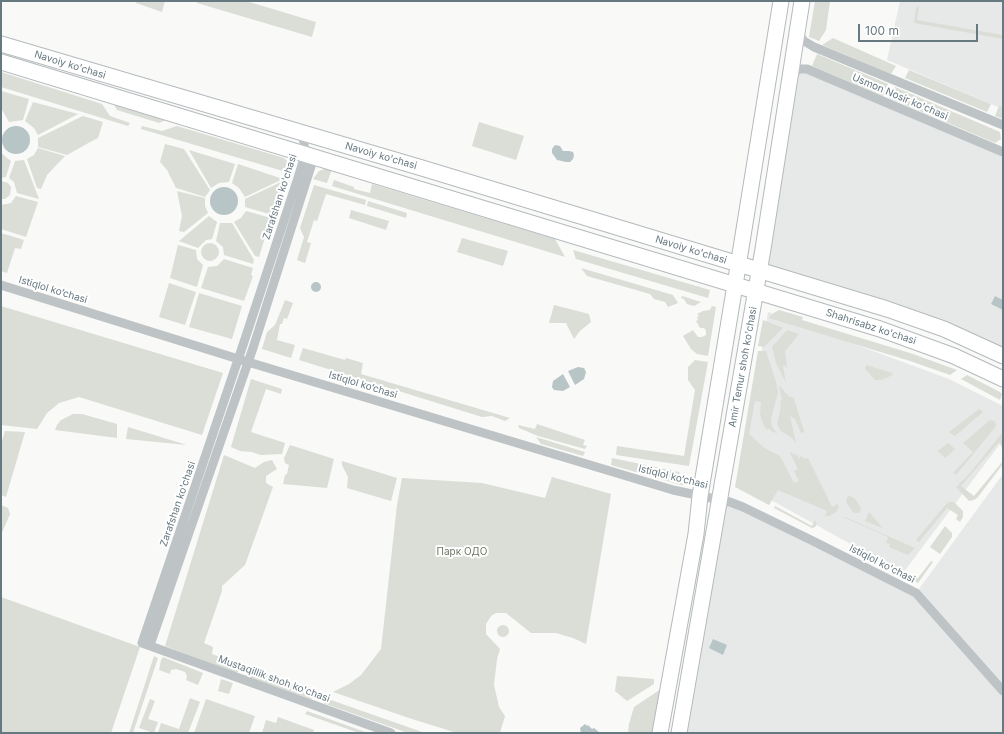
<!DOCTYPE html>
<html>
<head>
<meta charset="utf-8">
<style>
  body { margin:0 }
  #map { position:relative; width:1004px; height:734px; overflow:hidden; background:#f9f9f7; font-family:Inter,sans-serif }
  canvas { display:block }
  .frame { position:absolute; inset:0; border:2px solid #667880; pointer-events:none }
  .scale { position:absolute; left:858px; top:24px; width:120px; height:18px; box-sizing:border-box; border:2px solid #667880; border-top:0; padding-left:5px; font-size:12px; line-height:14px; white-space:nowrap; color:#667880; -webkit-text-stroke:3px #fff; paint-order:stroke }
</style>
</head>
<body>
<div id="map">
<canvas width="1004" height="734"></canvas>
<div class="frame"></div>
<div class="scale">100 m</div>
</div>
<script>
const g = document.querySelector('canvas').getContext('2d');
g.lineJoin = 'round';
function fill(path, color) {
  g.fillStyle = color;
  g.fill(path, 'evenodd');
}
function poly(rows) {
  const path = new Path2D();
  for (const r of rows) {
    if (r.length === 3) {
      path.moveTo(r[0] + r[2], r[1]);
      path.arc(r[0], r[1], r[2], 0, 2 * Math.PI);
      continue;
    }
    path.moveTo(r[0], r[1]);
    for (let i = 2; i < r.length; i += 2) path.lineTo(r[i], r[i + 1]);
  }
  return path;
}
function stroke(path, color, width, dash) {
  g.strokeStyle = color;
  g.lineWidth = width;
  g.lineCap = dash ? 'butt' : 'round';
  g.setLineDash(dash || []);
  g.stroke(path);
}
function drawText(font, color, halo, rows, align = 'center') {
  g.font = font + ' Inter,sans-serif';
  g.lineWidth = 4;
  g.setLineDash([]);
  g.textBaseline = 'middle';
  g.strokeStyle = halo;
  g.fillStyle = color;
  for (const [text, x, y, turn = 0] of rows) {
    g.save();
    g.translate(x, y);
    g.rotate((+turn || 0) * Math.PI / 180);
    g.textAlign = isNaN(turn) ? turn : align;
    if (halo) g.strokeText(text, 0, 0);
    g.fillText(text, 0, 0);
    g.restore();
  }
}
const built = poly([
  [900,1,1003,1,1003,109,887,60],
  [799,69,1003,152,1003,356,759,270,790,77],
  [768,312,949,379,1003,406,1003,440,903,573,740,483],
  [1003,474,1003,733,679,733,720,500,916,593]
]);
const green = poly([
  [136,1,165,1,162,12,136,3],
  [197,1,246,1,316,22,312,37,197,3],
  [815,1,830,1,826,30,819,41,809,37],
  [919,6,917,20,1003,35,1003,39,914,23,916,8],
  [833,38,896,66,891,74,822,45],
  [817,54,888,84,883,96,812,66],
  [909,70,991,104,987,112,905,78],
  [1,72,102,104,110,116,130,123,128,126,1,87],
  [895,87,1000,132,1001,139,995,143,889,98],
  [1,91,29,99,23,120,9,122,1,108],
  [33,102,78,114,38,135,34,128,25,121],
  [113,103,166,120,159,123,117,110],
  [999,106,1003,107,1003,119,995,116],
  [83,116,103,122,98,138,92,141,67,155,38,147,38,138],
  [479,122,524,136,516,160,472,146],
  [142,126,162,131,177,126,284,158,291,165,293,174,141,129],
  [165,144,184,149,210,190,205,197,176,188,167,170,160,162],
  [38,148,65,156,47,175,41,189,37,188,27,159,34,155],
  [189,150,235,164,229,182,219,183,211,188],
  [1,153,11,161,6,177,1,178],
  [24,160,39,199,17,193,14,182,9,178,15,161],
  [238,164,283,179,245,197,239,188,232,183],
  [327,168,332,169,327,183,313,179,319,171],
  [334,180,354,187,354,189,370,193,372,184,555,239,565,257,332,186],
  [1,181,8,183,11,187,10,195,5,199,1,199],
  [283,181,273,215,245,207,245,199],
  [314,185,366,200,365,205,326,194,317,221,314,220,307,242,311,243,305,263,297,260,304,237,300,228],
  [177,191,205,198,205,206,208,213,184,232,179,231,182,216],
  [16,196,38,202,26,237,1,229,1,205,11,203],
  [368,201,407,213,406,218,367,206],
  [351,210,389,221,386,230,349,218],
  [246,211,271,218,259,257,255,256,234,222,241,218],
  [209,216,217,222,212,239,206,240,198,248,179,241],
  [220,223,232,223,254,260,253,264,224,255,223,247,216,241],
  [1,233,24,240,21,249,15,248,7,273,1,271],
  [462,238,508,251,503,266,457,252],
  [210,252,9],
  [178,245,196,250,197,259,203,265,197,287,170,278],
  [573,250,710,290,708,298,576,259],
  [224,259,253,268,251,275,253,276,244,301,201,288,208,267,217,266],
  [581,268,673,295,678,303,668,307,665,302,654,299,650,294,587,276],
  [169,283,196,292,185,325,159,317],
  [199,293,242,306,232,339,189,327],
  [682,296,701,302,694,306,687,304,684,299,681,298],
  [285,300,293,303,287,319,284,318,282,324,280,324,277,340,295,345,291,358,262,349,267,332,275,325],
  [554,305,589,314,591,322,580,331,574,339,566,323,549,323],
  [1,306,223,373,202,435,79,397,59,403,47,413,37,429,1,425],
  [712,306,716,307,708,356,697,354,691,349,683,336,693,330,698,337,702,337,706,335,706,331,704,328,700,328,696,321,698,320,697,317,699,316,697,314,703,311,710,310],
  [779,310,803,317,802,320,913,354,957,370,950,375,910,361,769,318,772,314],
  [763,320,783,328,764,347,758,346],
  [787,330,799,334,785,351,787,368,784,365,783,366,786,383,776,363,772,347],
  [303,348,345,360,346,358,363,363,361,374,510,418,505,421,492,416,482,417,299,360],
  [758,351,766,351,776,382,778,392,771,419,772,427,778,434,775,432,774,433,769,429,767,430,764,426,760,415,761,402,755,401,749,434,763,447,780,456,794,483,799,481,794,471,798,469,790,453,791,452,793,454,797,455,799,459,800,458,799,455,805,459,808,458,832,507,837,504,839,507,836,512,829,516,825,516,827,511,778,490,769,505,735,487],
  [695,360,708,362,689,466,616,455,617,446,684,456,695,390,688,380,688,367],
  [867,365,892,373,893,375,881,380,875,380,865,369,865,367],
  [967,375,1000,392,1002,394,1000,400,961,379],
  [251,379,282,389,281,394,266,389,251,432,285,443,282,454,261,455,252,452,240,451,231,447],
  [779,386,780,386,789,397,792,397,794,399,805,434,803,432,801,433,795,419,790,416,796,443,792,438,781,431,777,424,781,407,780,402,782,399],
  [979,409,983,412,955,436,949,432],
  [73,414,82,414,117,424,117,438,55,430,57,425,61,420],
  [990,420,995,421,996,426,956,475,953,473,973,452,963,443],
  [537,424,585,440,583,445,587,446,585,449,538,436,519,428,518,425,535,429],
  [128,427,187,445,126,439],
  [5,431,25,432,6,497,1,495,1,444],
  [1003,432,1003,449,999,442,961,486,974,496,1003,461,1003,464,978,497,974,500,969,501,956,487,970,473],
  [536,437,585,452,583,456,541,444],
  [948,443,955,449,945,458,938,451],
  [290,445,334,459,327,488,283,484,285,475,287,474,289,465,285,463,284,458],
  [224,455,255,468,264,462,272,460,277,469,266,476,266,483,273,487,245,565,222,586,222,591,204,643,213,647,212,654,242,665,238,672,235,673,165,646],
  [612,458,679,472,680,475,687,476,686,484,681,485,611,465],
  [342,461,397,478,391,501,347,488,348,477,342,465],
  [552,477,611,494,586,644,573,638,556,633,531,633,506,613,496,613,491,616,486,624,486,634,500,649,497,659,494,685,499,707,505,716,500,733,457,733,409,718,333,692,349,684,361,675,381,649,397,505,402,478,482,483,545,498],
  [848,496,853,497,858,503,861,509,859,513,854,513,849,507,846,501],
  [950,502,954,502,963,511,963,517,960,522,956,519,958,515,947,508,919,542,916,540,947,503],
  [1,505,8,508,10,514,1,535],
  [775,506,812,526,815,520,817,524,815,527,812,528,774,508],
  [869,512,882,527,882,528,865,521],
  [843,517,845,517,915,548,908,555,889,547,890,544,886,543,888,537],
  [945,526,952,533,952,537,940,554,930,547],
  [931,561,933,562,918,583,905,575,907,572,918,578],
  [1,597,140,647,111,733,1,733],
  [503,631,6],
  [154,656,158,658,133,733,129,733],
  [163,657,203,673,198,685,186,680,187,676,185,672,176,669,171,670,170,674,159,670,161,660],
  [252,669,319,693,311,699,245,676],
  [617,676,654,679,654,684,627,701,615,691],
  [221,679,233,683,229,694,218,691],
  [661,689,654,733,628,733,629,724,634,707],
  [190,698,200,702,188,733,158,733,161,723,179,729],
  [150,699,155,701,148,719,158,722,154,733,139,728],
  [206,699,255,716,249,733,194,733],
  [328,699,425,733,408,733,323,703],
  [307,711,368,733,359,733,305,714],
  [278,717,314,730,313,733,262,733,266,720,276,723]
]);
const water = poly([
  [16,140,14],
  [555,145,560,146,563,151,569,151,573,152,574,155,573,159,570,162,566,162,557,160,552,153,552,149],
  [224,201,14],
  [316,287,5],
  [995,296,1003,300,1003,310,991,304],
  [578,367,584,368,586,372,584,379,575,385,568,371],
  [563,374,570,387,563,391,554,390,552,387,553,381],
  [713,639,727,645,723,655,709,648],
  [585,724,587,726,588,725,592,729,594,728,600,733,581,733,580,728]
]);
const street = poly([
  [797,31,804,41,814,47,1003,125],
  [790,77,799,69,807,69,1003,152],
  [303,134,305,155,298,178,243,345,142,643,391,733],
  [1,285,248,362,673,490,730,502,743,507,813,541,916,593,1003,691],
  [150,645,253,348,314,157,312,153]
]);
const primary = poly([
  [1,44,422,168,887,309,944,329,1003,356],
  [1,62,880,329,954,356,1003,379],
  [660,733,696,534,700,496,735,285,781,1],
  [679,733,763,249,802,1]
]);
const streetNames = [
  ["Navoiy ko'chasi",70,65,17],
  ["Usmon Nosir ko'chasi",900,97,23],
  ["Navoiy ko'chasi",381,156,16],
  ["Zarafshan ko'chasi",280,197,-72],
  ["Navoiy ko'chasi",691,250,17],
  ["Istiqlol ko‘chasi",53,290,17],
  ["Shahrisabz ko'chasi",871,327,18],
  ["Amir Temur shoh ko'chasi",743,367,-80],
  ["Istiqlol ko‘chasi",363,385,17],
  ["Istiqlol ko‘chasi",673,477,14],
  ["Zarafshan ko'chasi",178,504,-71],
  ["Istiqlol ko'chasi",882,564,27],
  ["Mustaqillik shoh ko'chasi",274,679,20]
];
const parkNames = [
  ["Парк ОДО",462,552]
];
fill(built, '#e7e9e8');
fill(green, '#daded6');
fill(water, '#b7c5c7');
stroke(primary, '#b4babd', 17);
stroke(street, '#bec4c6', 9);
stroke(primary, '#fff', 15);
drawText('10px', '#667880', '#fff', streetNames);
drawText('10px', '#6b7864', '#fff', parkNames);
</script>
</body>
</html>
